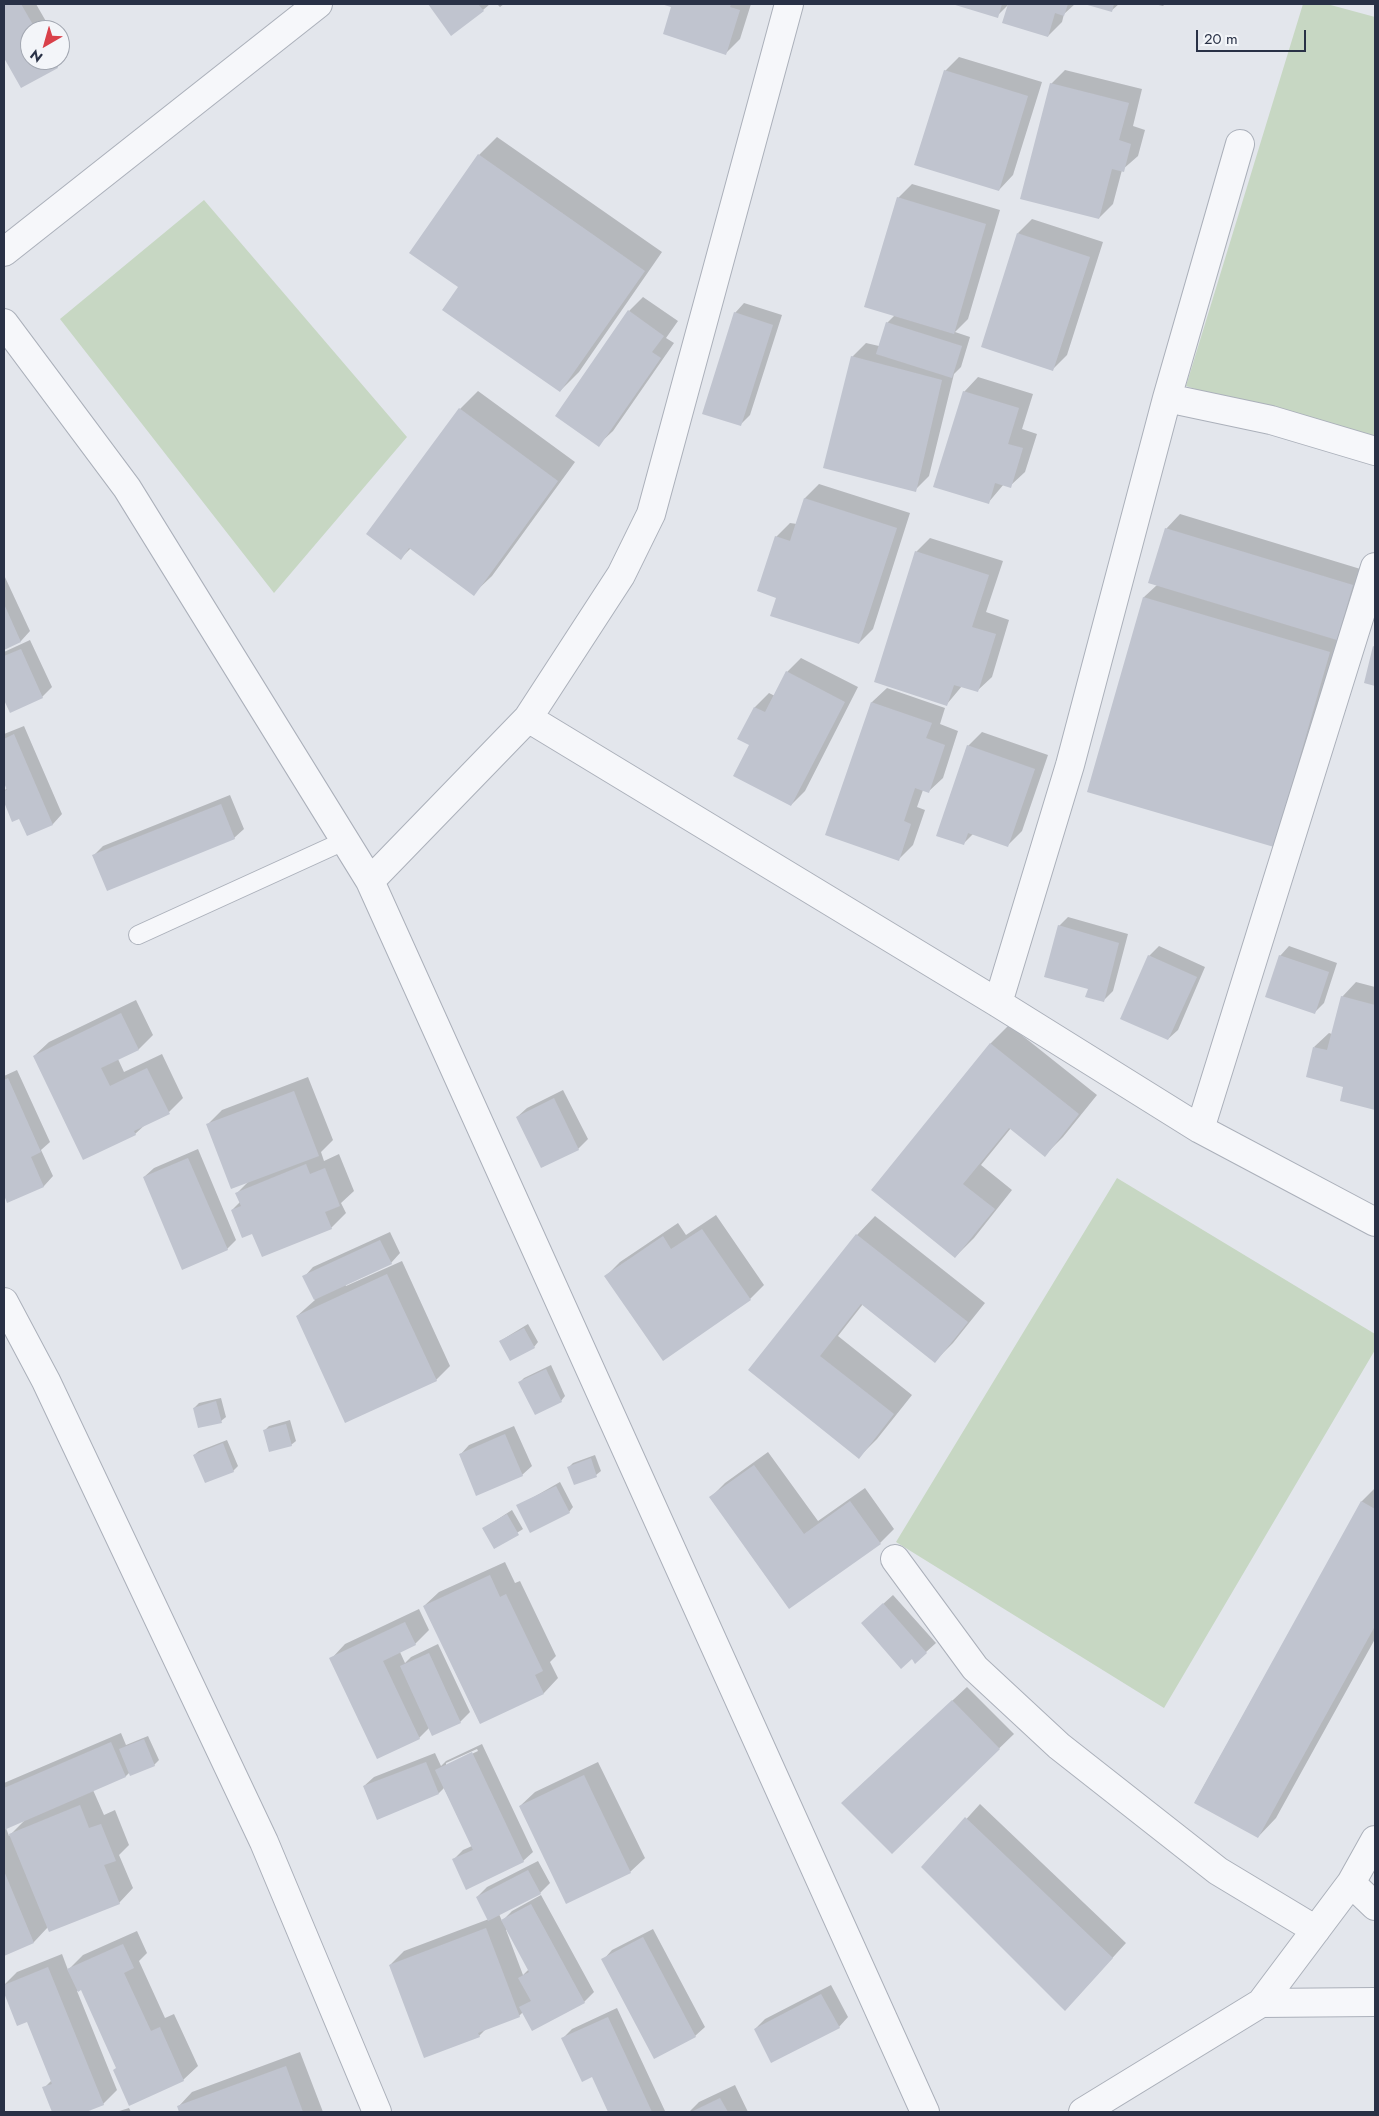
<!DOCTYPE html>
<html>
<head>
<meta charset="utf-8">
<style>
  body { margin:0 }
  #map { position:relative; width:1379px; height:2116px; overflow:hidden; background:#e3e6ec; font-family:Jost,sans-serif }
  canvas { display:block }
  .frame { position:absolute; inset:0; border:5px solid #293146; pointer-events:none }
  .north { position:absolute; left:20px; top:20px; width:50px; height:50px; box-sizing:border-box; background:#f3f5f9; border:1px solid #a2a7b1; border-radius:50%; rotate:218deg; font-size:14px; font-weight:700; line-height:20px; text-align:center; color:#293146 }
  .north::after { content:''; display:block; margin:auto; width:18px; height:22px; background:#d9404a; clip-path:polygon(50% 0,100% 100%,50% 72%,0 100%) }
  .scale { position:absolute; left:1196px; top:30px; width:110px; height:22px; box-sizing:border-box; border:2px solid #293146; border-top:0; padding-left:6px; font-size:15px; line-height:18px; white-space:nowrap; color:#293146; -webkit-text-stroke:4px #f3f5f9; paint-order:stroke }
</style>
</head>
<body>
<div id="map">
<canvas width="1379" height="2116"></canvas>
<div class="frame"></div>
<div class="north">N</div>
<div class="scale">20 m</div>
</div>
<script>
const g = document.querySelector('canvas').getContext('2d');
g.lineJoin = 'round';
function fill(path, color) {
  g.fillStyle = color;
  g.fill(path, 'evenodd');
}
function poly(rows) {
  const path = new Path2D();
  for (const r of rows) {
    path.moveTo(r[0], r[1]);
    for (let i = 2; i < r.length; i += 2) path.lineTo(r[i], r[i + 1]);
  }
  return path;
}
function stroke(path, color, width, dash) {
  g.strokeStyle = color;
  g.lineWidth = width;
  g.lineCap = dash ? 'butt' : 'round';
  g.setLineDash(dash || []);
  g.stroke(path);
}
const green = poly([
  [1303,4,1327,4,1375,17,1375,447,1186,386],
  [204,200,407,437,274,593,60,319],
  [1117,1178,1375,1334,1375,1350,1164,1708,896,1542]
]);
const shadow = poly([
  [4,4,36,4,51,30,30,30,30,60,60,60,60,46,67,57,57,67,22,86,4,55],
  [429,4,490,4,483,10],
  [497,4,504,4,500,7],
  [664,4,751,4,740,39,726,53,673,6],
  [955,4,1075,4,1064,14,1062,22,1048,36,1008,5,997,16],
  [1087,4,1119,4,1111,11],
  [1154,4,1165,4,1163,6],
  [959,57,1042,82,1013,175,999,190,945,71],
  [1065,70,1142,89,1133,126,1145,130,1138,156,1122,170,1113,204,1099,218,1051,84],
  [497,137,662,252,579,372,560,391,460,286,479,155],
  [912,184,1000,210,968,319,955,332,970,337,961,367,954,374,929,476,915,490,852,357,866,343,879,346,887,323,895,315,898,198],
  [1032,219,1103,242,1067,355,1053,369,1018,233],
  [643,297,678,321,666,338,674,343,613,431,598,445,629,311],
  [744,303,782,315,750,415,740,425,735,313],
  [978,377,1033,394,1022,429,1037,434,1025,472,1010,486,1004,484,988,503,964,392],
  [478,391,575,462,492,576,473,594,411,548,401,558,460,409],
  [819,484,910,513,873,629,859,643,777,597,776,537,790,523,797,524,805,498],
  [1180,514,1367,571,1292,827,1088,791,1144,597,1157,585,1166,529],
  [930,538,1003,561,986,612,1009,620,992,677,977,691,962,686,947,704,916,552],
  [4,575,30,631,21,641,4,648],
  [30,640,52,687,42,697,10,712,4,697,4,652],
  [801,658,858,687,805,791,791,805,750,744,739,738,755,707,769,693,775,696,787,672],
  [887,688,945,708,940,724,958,731,943,778,928,792,923,790,917,807,925,810,913,845,899,859,827,835,872,702],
  [24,726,62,814,53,824,27,835,20,818,13,821,4,799,4,791,7,788,4,780,4,734],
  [982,732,1048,755,1022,831,1008,845,974,833,963,844,968,746],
  [230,795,244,829,234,838,94,855,103,846],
  [1068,917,1128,934,1113,991,1103,1001,1089,988,1059,926],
  [1159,946,1205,967,1178,1030,1168,1039,1122,1018,1149,956],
  [1289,946,1337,963,1324,1003,1315,1012,1280,956],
  [1356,982,1375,987,1375,1109,1342,1100,1345,1086,1314,1047,1329,1033,1332,1034,1342,997],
  [136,1000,153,1035,139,1049,118,1059,124,1072,162,1054,183,1098,169,1112,146,1124,135,1134,34,1056,49,1042],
  [1009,1025,1097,1095,1063,1137,1045,1155,1011,1128,981,1165,1012,1190,974,1238,955,1257,873,1190,991,1043],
  [17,1070,50,1142,41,1150,53,1176,44,1186,8,1202,4,1192,4,1076],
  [308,1077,333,1140,321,1152,324,1161,339,1154,354,1191,341,1203,346,1213,331,1228,253,1232,232,1210,240,1202,237,1193,249,1181,208,1124,222,1110],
  [563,1090,588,1139,578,1149,542,1167,517,1117,527,1108],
  [198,1149,236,1240,227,1249,144,1177,154,1168],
  [716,1215,764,1285,750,1299,606,1276,620,1262,678,1223,686,1235],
  [875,1216,985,1303,953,1343,935,1361,863,1304,838,1336,912,1395,877,1439,859,1457,749,1370,857,1235],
  [390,1232,400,1253,391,1263,345,1284,346,1286,402,1261,450,1366,436,1380,297,1316,315,1300,304,1277,313,1267],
  [528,1324,538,1342,534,1347,500,1341],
  [551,1365,565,1396,561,1401,520,1382,524,1378],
  [221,1398,226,1417,221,1421,194,1408,199,1403],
  [290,1420,296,1441,291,1445,264,1431,269,1426],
  [514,1426,532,1466,522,1475,460,1455,469,1445],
  [227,1440,238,1466,233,1471,194,1455,199,1451],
  [768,1452,818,1521,865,1488,894,1529,880,1543,790,1607,711,1497,725,1483],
  [595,1455,601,1471,596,1475,569,1467,573,1463],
  [560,1482,573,1507,569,1512,518,1506],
  [1375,1488,1375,1639,1276,1818,1258,1837,1195,1802,1362,1501],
  [512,1510,523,1529,495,1547,484,1528],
  [505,1562,515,1583,520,1581,556,1656,550,1662,558,1678,544,1693,480,1723,424,1606,439,1592],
  [893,1595,936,1643,915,1662,872,1614],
  [419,1609,429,1630,415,1644,400,1652,405,1663,411,1657,438,1644,470,1712,460,1722,430,1727,419,1738,378,1757,331,1659,345,1644],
  [967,1687,1014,1734,892,1852,857,1789],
  [121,1733,126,1745,148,1736,159,1760,154,1765,130,1772,126,1776,93,1790,104,1815,115,1810,129,1845,119,1855,133,1888,119,1903,48,1927,34,1942,4,1954,4,1783],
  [25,1820,9,1836,6,1828],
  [482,1744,533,1852,523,1861,453,1860,463,1850,472,1846,444,1788,439,1793,364,1786,374,1777,435,1753,441,1766,446,1761],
  [477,1749,478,1751,446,1766,446,1763],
  [598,1762,645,1858,630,1872,520,1806,535,1792],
  [980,1804,1126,1943,1065,2010,923,1867],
  [538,1861,550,1883,540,1893,499,1914,502,1921,512,1911,541,1895,594,1992,584,2002,523,2012,519,2016,487,2028,479,2036,390,1965,404,1951,489,1919,477,1897,487,1887],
  [507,1929,529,1969,523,1975,506,1930],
  [653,1929,705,2027,695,2036,603,1960,612,1950],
  [137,1931,147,1953,139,1961,165,2018,174,2014,198,2066,183,2080,129,2104,117,2067,82,1989,77,1991,117,2090,103,2104,82,2112,54,2112,44,2088,52,2080,28,2021,18,2024,4,1985,17,1972,62,1954,68,1970,83,1955],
  [831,1985,848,2017,839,2027,755,2029,765,2019],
  [617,2008,665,2111,664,2112,610,2112,593,2076,563,2038,572,2029],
  [300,2052,323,2112,180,2112,178,2107,192,2092],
  [735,2085,748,2112,689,2112,699,2102],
  [129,2108,131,2112,116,2112]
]);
const building = poly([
  [4,4,21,4,36,30,30,30,30,60,54,60,58,68,21,88,4,58],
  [428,4,478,4,484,11,451,36],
  [661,4,731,4,730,7,740,10,726,55,663,34,671,7],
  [952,4,1002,4,998,18],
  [1008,4,1068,4,1064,16,1055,13,1048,37,1002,23],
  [1084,4,1114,4,1112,12],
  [944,70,1028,96,999,191,914,165],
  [1050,83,1129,103,1119,140,1131,144,1124,172,1112,169,1099,219,1020,199],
  [478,154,645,271,560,392,442,310,458,287,409,253],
  [897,197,986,224,954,334,864,307],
  [1017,233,1090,257,1053,371,981,347],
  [628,310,664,336,652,352,661,358,599,447,555,416],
  [734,312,773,325,741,426,702,414],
  [886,322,962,346,952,378,876,354],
  [851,356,942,380,916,492,823,468],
  [963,391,1019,408,1008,444,1023,448,1011,488,995,483,989,504,933,487],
  [459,408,558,481,474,596,409,548,401,560,366,534],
  [804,498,897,528,859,644,770,616,776,598,757,591,775,536,790,541],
  [1165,528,1353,585,1337,640,1148,583],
  [915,551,989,575,972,627,996,634,978,692,954,685,947,706,874,682],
  [1143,597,1330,652,1274,847,1087,792],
  [4,604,21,642,4,650],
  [1373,646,1375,647,1375,686,1364,683],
  [21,649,43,698,10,713,4,700,4,656],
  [786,671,845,702,791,806,733,776,749,745,737,739,754,707,765,712],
  [871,702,932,723,926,738,945,745,929,793,915,788,904,821,911,824,899,861,825,835],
  [14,734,53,825,27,836,19,819,12,822,4,802,4,791,7,790,4,783,4,739],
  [967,745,1035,769,1008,847,968,833,964,845,936,836],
  [221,804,235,839,107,891,92,855],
  [1058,925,1119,943,1104,1002,1085,997,1088,989,1044,977],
  [1148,955,1197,977,1168,1040,1120,1019],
  [1279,955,1329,972,1315,1014,1265,997],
  [1341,996,1375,1005,1375,1110,1340,1101,1343,1087,1306,1077,1313,1047,1327,1050],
  [121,1013,139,1050,101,1068,110,1086,147,1068,170,1114,134,1131,136,1135,83,1160,33,1056],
  [990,1043,1079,1114,1045,1157,1009,1128,963,1184,995,1209,955,1258,871,1190],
  [8,1078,41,1152,31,1157,44,1187,7,1203,4,1195,4,1080],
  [294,1091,319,1156,231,1189,206,1124],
  [554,1098,579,1150,541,1168,516,1117],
  [188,1158,228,1250,182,1270,143,1177],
  [306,1164,310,1174,325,1168,340,1206,325,1212,332,1229,262,1257,252,1234,242,1238,231,1210,241,1206,235,1193],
  [702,1229,751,1300,663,1361,604,1276,663,1236,671,1249],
  [856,1234,968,1322,935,1363,861,1304,820,1356,894,1414,859,1459,748,1370],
  [380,1240,392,1264,314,1300,302,1276],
  [387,1274,437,1381,345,1423,296,1316],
  [524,1328,535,1348,510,1361,499,1341],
  [546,1369,562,1402,535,1415,518,1382],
  [216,1401,222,1423,198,1428,193,1408],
  [286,1424,292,1446,269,1452,263,1430],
  [505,1434,523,1476,476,1496,459,1454],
  [223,1443,234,1472,205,1483,193,1455],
  [591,1458,597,1477,574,1485,567,1467],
  [754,1465,804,1534,850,1501,881,1544,789,1609,709,1497],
  [556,1486,570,1513,530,1533,516,1505],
  [1361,1501,1375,1509,1375,1626,1258,1838,1194,1803],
  [507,1514,519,1535,494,1549,482,1528],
  [490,1575,500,1597,506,1594,543,1671,535,1675,544,1694,480,1724,423,1606],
  [883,1603,927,1653,915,1664,912,1659,901,1669,861,1623],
  [405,1622,416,1645,383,1661,420,1739,377,1759,329,1658],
  [429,1653,461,1723,432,1736,400,1666],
  [952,1700,1000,1749,892,1854,841,1803],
  [144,1739,155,1766,130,1776,119,1749],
  [111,1742,126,1777,4,1830,4,1788],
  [472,1752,524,1862,466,1890,452,1859,473,1850,435,1770],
  [426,1762,439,1794,377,1820,363,1786],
  [584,1775,631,1873,566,1904,519,1806],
  [80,1805,89,1828,101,1824,116,1861,104,1865,120,1904,49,1932,9,1834],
  [965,1817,1113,1958,1065,2011,921,1867],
  [528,1870,541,1894,488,1921,476,1897],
  [4,1871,34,1943,4,1956],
  [531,1904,585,2003,532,2031,519,2007,531,2001,518,1978,529,1972,501,1920],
  [486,1928,520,2017,478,2033,480,2037,424,2058,389,1965],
  [643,1937,696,2037,654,2059,601,1959],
  [123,1944,134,1968,124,1973,151,2031,160,2027,184,2081,129,2106,113,2070,116,2068,81,1990,78,1992,67,1969],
  [48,1967,104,2105,86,2112,52,2112,42,2087,52,2084,27,2022,17,2026,4,1993,4,1985],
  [821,1994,840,2028,771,2063,754,2029],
  [608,2017,652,2112,608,2112,592,2077,582,2082,561,2038],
  [286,2066,303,2112,179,2112,177,2106],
  [720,2098,728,2112,691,2112]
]);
const service = poly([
  [138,935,344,841]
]);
const minor = poly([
  [4,323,127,488,370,881,925,2112],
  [1167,398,1271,420,1375,451],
  [528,718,998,1003,1200,1129,1375,1222],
  [370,881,528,718,621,575,651,514,789,4],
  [998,1003,1070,765,1167,398,1240,144],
  [1200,1129,1375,567],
  [4,1302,46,1381,264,1842,377,2112],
  [895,1559,975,1668,1059,1746,1218,1871,1316,1930],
  [1351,1883,1375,1906],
  [1261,2003,1375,2002],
  [1083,2112,1261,2003,1351,1883,1375,1840]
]);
const tertiary = poly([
  [4,252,318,4]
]);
fill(green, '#c7d7c3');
fill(shadow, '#0003');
fill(building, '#c0c4cf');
stroke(service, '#abb0ba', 20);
stroke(minor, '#abb0ba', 30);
stroke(tertiary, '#abb0ba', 30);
stroke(service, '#f6f7fa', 18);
stroke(minor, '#f6f7fa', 28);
stroke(tertiary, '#f6f7fa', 28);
</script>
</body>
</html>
